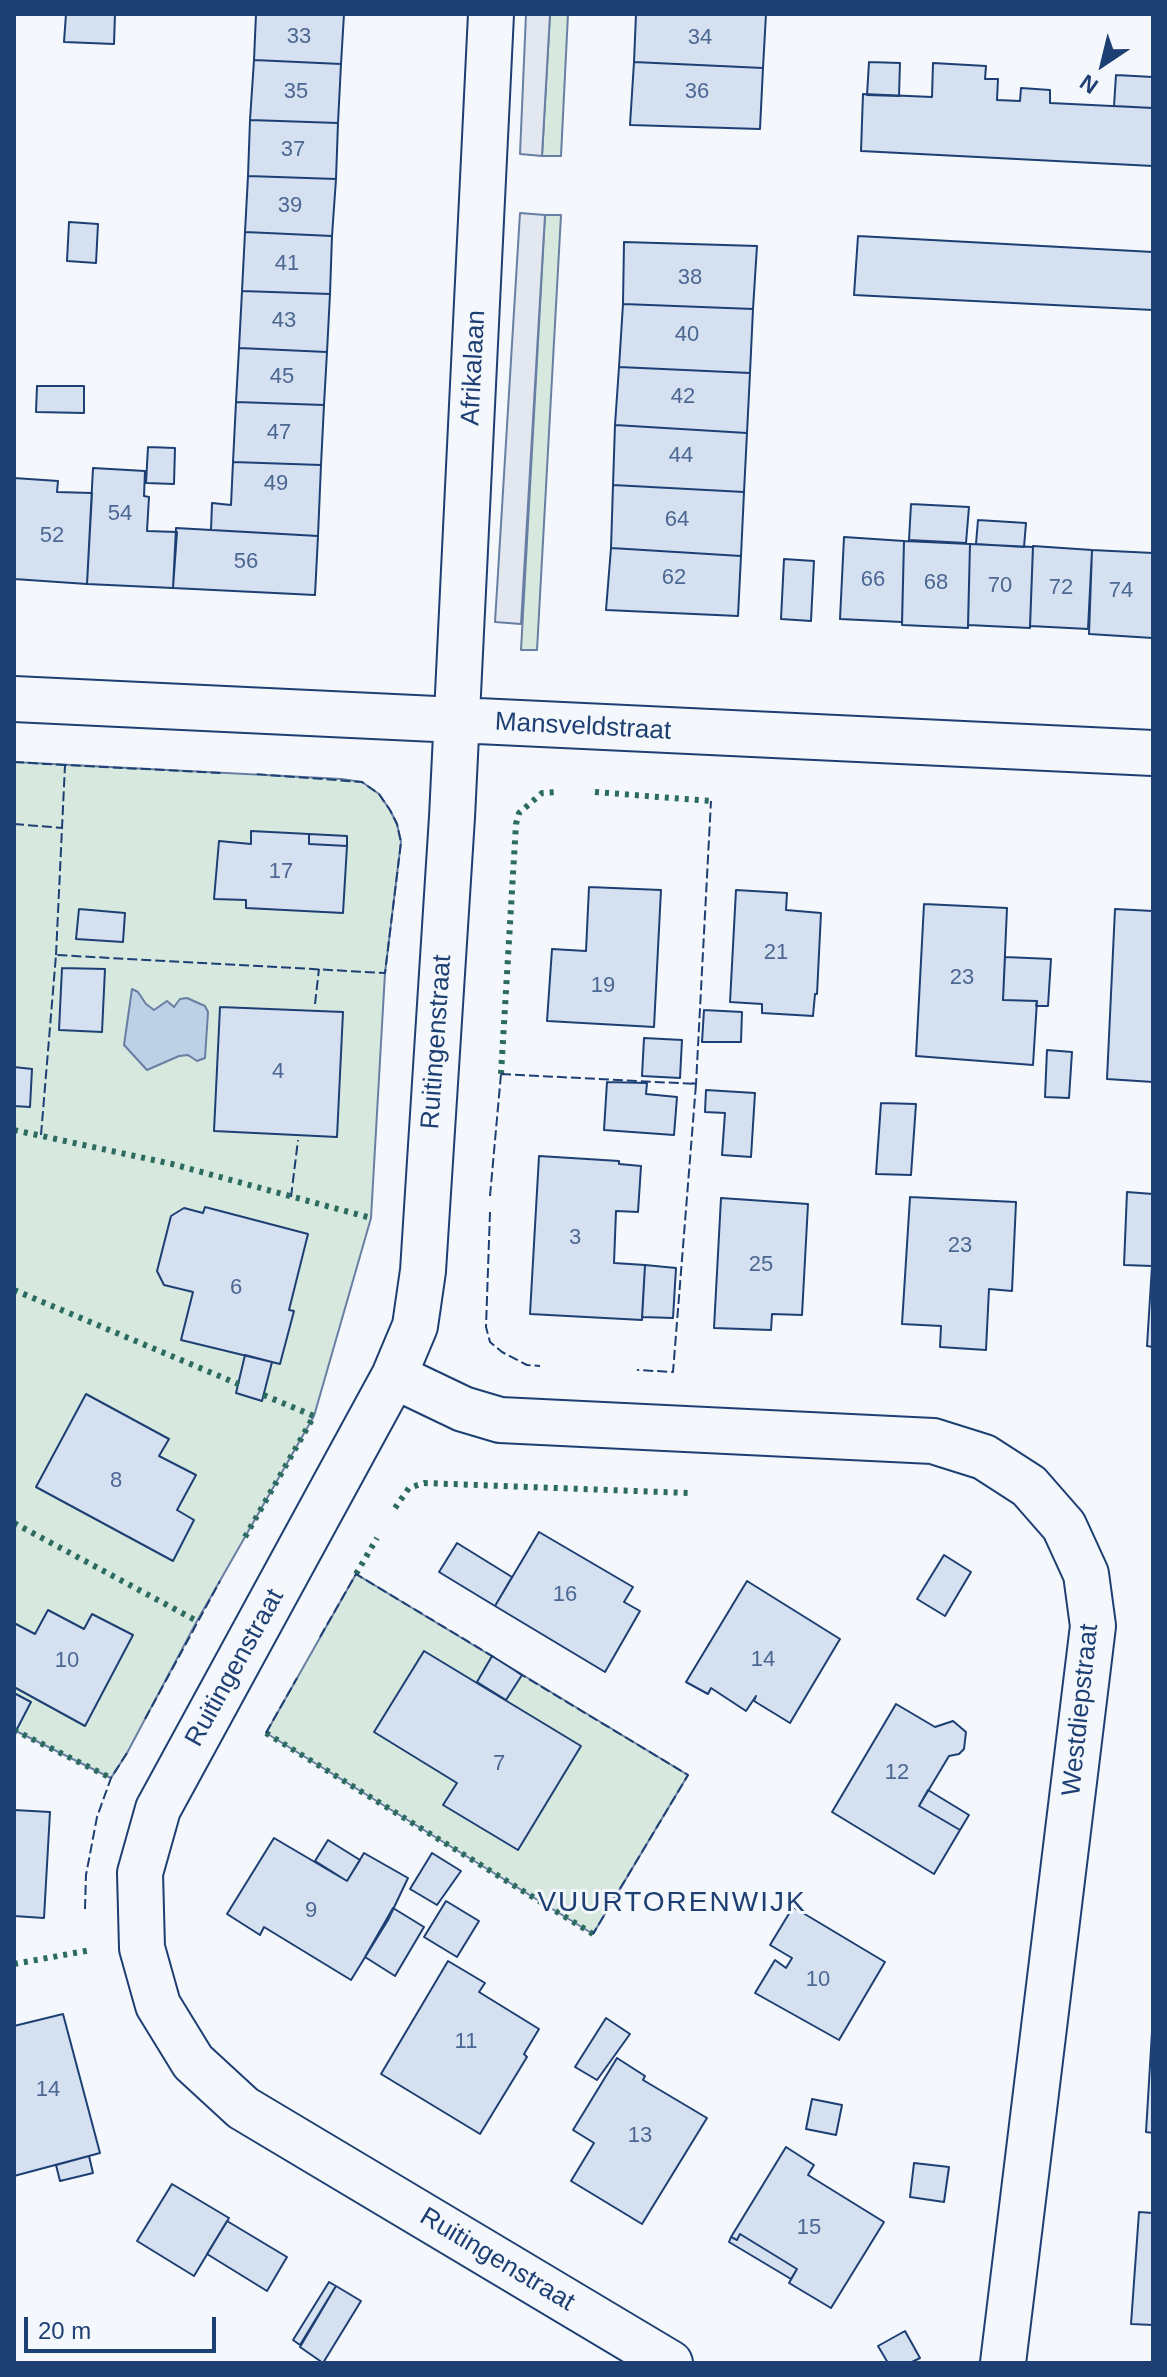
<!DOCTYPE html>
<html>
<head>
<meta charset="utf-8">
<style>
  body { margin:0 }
  #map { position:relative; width:1167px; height:2377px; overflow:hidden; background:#f4f7fb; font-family:Arial,sans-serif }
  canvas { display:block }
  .frame { position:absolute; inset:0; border:16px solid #1d3f73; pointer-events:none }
  .north { position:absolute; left:1063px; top:24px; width:80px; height:80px; -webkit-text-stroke:6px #f4f7fb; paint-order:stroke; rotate:215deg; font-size:22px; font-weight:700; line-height:32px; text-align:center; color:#1d3f73 }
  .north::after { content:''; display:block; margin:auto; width:28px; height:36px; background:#1d3f73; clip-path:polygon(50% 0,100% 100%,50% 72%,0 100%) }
  .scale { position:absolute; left:24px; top:2317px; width:192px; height:36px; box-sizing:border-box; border:4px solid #1d3f73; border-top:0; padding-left:10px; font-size:24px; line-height:28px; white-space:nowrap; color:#1d3f73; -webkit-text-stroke:6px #f4f7fb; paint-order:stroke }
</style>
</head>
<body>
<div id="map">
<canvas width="1167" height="2377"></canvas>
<div class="frame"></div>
<div class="north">N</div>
<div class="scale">20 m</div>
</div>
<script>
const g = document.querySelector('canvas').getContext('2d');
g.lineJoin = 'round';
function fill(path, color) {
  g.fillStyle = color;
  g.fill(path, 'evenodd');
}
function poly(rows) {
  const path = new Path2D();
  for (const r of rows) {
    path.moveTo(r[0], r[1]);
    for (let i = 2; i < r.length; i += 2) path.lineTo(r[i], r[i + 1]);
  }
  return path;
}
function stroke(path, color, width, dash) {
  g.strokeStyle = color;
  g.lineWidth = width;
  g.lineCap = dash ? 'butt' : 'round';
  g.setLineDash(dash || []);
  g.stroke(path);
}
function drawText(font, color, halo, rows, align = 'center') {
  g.font = font + ' Arial,sans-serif';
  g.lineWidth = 6;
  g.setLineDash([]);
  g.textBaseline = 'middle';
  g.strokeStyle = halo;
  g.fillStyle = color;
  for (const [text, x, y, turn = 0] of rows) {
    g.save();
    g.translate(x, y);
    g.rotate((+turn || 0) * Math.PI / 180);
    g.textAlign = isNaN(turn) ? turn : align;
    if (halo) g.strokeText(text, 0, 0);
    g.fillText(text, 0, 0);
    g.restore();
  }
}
const green = poly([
  [550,14,568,14,561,156,542,156,550,14],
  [545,215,561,215,537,650,521,650,545,215],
  [14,762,342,779,362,782,379,794,390,810,397,824,401,842,385,973,371,1218,314,1416,197,1621,127,1753,111,1778,14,1730,14,762],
  [356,1574,688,1775,593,1934,266,1733,356,1574]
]);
const parking = poly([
  [526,14,550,14,542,156,520,154,526,14],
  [520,213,545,215,521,624,495,622,520,213]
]);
const water = poly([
  [132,989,138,992,146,1004,154,1010,167,1001,174,1007,180,999,187,998,205,1006,208,1012,205,1058,197,1061,188,1055,179,1056,147,1070,124,1045,132,989]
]);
const building = poly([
  [66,14,115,14,114,44,64,42,66,14],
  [256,14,344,14,341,64,254,60,256,14],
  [636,14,766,14,763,68,634,62,636,14],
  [254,60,341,64,338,123,250,120,254,60],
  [634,62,763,68,760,129,630,125,634,62],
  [869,62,900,63,899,96,867,95,869,62],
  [933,63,986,66,985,79,998,79,997,100,1020,101,1021,88,1050,90,1050,103,1153,108,1153,166,861,151,863,94,932,97,933,63],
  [1116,75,1153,77,1153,108,1114,106,1116,75],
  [250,120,338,123,336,179,248,176,250,120],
  [248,176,336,179,332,236,245,232,248,176],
  [69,222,98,224,96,263,67,261,69,222],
  [245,232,332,236,330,294,242,291,245,232],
  [858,236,1153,252,1153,310,854,295,858,236],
  [624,242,757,246,753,309,623,304,624,242],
  [242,291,330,294,327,352,239,348,242,291],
  [623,304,753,309,750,373,619,367,623,304],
  [239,348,327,352,324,405,236,402,239,348],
  [619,367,750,373,747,433,615,425,619,367],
  [37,386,84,386,84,413,36,412,37,386],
  [236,402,324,405,321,465,233,462,236,402],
  [615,425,747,433,744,492,613,485,615,425],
  [148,447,175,448,174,484,146,483,148,447],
  [233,462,321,465,318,536,211,530,212,503,231,505,233,462],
  [93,468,145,471,144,496,149,497,147,531,177,532,173,588,87,584,93,468],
  [14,478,58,481,57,492,92,493,87,584,14,579,14,478],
  [613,485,744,492,741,556,611,548,613,485],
  [911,504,969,507,966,543,909,540,911,504],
  [978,520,1026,523,1024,547,976,544,978,520],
  [176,528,318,536,315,595,173,588,176,528],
  [844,537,904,541,902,622,840,619,844,537],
  [904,541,970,544,968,628,902,625,904,541],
  [970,544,1033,547,1030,628,968,625,970,544],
  [1033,546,1092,550,1088,629,1030,626,1033,546],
  [611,548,741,556,738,616,606,610,611,548],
  [1092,550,1153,553,1153,638,1089,634,1092,550],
  [784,559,814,561,811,621,781,619,784,559],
  [251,831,309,834,309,844,347,846,343,913,246,908,246,900,214,899,219,841,251,844,251,831],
  [309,834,347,836,347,846,309,844,309,834],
  [589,887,661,890,654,1027,547,1021,552,949,586,951,589,887],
  [736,890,787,893,786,910,821,913,817,994,815,994,813,1016,762,1013,762,1004,730,1002,736,890],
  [924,904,1007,908,1003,1000,1037,1001,1033,1065,916,1056,924,904],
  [79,909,125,913,123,942,76,939,79,909],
  [1115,909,1153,911,1153,1082,1107,1079,1115,909],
  [1005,957,1051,959,1048,1006,1036,1006,1037,1001,1003,1000,1005,957],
  [62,968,105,969,102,1032,59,1030,62,968],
  [220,1007,343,1012,337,1137,214,1131,220,1007],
  [704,1010,742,1012,741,1042,702,1042,704,1010],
  [644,1038,682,1040,680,1078,642,1076,644,1038],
  [1047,1050,1072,1052,1069,1098,1045,1097,1047,1050],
  [14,1067,32,1069,30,1107,14,1106,14,1067],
  [607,1082,647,1083,646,1094,677,1097,674,1135,604,1130,607,1082],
  [706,1090,755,1093,751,1157,722,1155,725,1113,705,1112,706,1090],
  [881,1103,916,1104,911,1175,876,1174,881,1103],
  [539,1156,619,1161,619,1164,641,1166,638,1212,616,1211,614,1263,645,1265,642,1320,530,1314,539,1156],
  [1127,1192,1153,1194,1153,1347,1147,1346,1152,1266,1124,1265,1127,1192],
  [910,1197,1016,1202,1012,1291,989,1289,986,1350,940,1347,941,1326,902,1324,910,1197],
  [721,1198,808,1204,802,1315,772,1314,771,1330,714,1328,721,1198],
  [205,1207,308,1234,289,1310,294,1311,280,1364,181,1340,193,1292,164,1285,157,1271,171,1216,184,1208,203,1213,205,1207],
  [645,1265,676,1268,673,1318,642,1317,645,1265],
  [245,1355,272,1362,262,1401,236,1393,245,1355],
  [86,1394,169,1439,159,1456,196,1475,177,1510,194,1520,173,1561,36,1487,86,1394],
  [539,1532,633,1587,624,1602,640,1611,605,1672,495,1606,539,1532],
  [457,1543,512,1577,495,1606,439,1572,457,1543],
  [944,1555,971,1572,945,1616,917,1599,944,1555],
  [747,1581,840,1639,790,1723,754,1701,756,1696,746,1711,711,1688,708,1694,686,1682,747,1581],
  [48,1610,84,1629,92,1614,133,1635,85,1726,14,1687,14,1623,35,1634,48,1610],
  [424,1651,581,1746,518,1850,443,1805,457,1783,374,1732,424,1651],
  [492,1656,522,1675,506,1700,477,1682,492,1656],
  [14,1693,31,1702,17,1729,14,1728,14,1693],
  [896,1704,935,1727,953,1721,966,1732,964,1749,959,1754,949,1756,919,1806,960,1830,934,1874,832,1812,896,1704],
  [928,1790,969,1815,960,1830,919,1806,928,1790],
  [14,1810,50,1812,44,1918,14,1916,14,1810],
  [274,1838,347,1881,364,1853,408,1878,388,1920,351,1980,264,1927,260,1935,227,1914,274,1838],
  [328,1840,360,1860,347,1881,315,1861,328,1840],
  [432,1853,461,1871,437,1905,410,1889,432,1853],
  [446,1901,479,1921,457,1957,424,1937,446,1901],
  [793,1907,885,1962,839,2040,755,1993,775,1960,786,1968,792,1958,770,1945,793,1907],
  [393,1908,424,1927,395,1976,365,1957,393,1908],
  [448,1961,485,1983,479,1992,539,2029,524,2054,527,2057,480,2134,381,2074,448,1961],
  [63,2014,100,2153,14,2176,14,2026,63,2014],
  [1153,2015,1153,2133,1146,2132,1153,2015],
  [606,2018,630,2034,597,2080,575,2067,606,2018],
  [617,2058,645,2076,643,2080,707,2118,642,2224,571,2181,594,2143,573,2130,617,2058],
  [812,2099,842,2105,836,2135,806,2129,812,2099],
  [786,2147,814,2165,808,2175,884,2222,831,2308,789,2283,797,2269,740,2234,737,2240,731,2237,786,2147],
  [89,2156,93,2173,60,2181,56,2165,89,2156],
  [914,2163,949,2167,944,2202,910,2197,914,2163],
  [172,2184,229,2218,194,2276,137,2241,172,2184],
  [1139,2212,1153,2213,1153,2325,1131,2324,1139,2212],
  [227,2221,287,2257,267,2291,207,2254,227,2221],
  [740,2234,797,2269,791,2279,729,2242,731,2237,737,2240,740,2234],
  [329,2282,336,2286,300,2345,293,2340,329,2282],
  [336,2286,361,2301,323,2363,300,2347,336,2286],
  [905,2331,920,2358,910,2363,888,2363,878,2346,905,2331]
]);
const minor = poly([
  [491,14,452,817,423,1271,415,1326,394,1376,158,1809,140,1873,142,1948,158,2005,193,2062,243,2108,670,2363],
  [14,699,1153,753],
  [394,1376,463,1409,500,1420,933,1441,984,1457,1029,1486,1064,1526,1086,1574,1093,1626,1003,2363]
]);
const hedge = poly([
  [595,792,711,801],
  [501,1074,516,824,519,813,542,793,558,792],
  [14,1130,172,1164,371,1218],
  [14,1290,243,1386],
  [395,1508,409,1488,424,1483,689,1493],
  [14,1523,197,1621],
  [245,1537,314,1416,261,1394],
  [356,1574,377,1538],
  [14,1730,111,1778],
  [266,1733,593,1934],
  [14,1964,91,1950]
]);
const fence = poly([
  [14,762,65,765],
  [14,824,63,828],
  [56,955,65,765,222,773],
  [315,1004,319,969],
  [501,1074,696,1084,673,1372,637,1370],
  [692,1083,696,1084,711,801],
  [41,1135,56,955,385,973,401,842,397,824,390,810,379,794,362,782,255,774],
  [490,1196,501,1074],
  [291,1197,298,1140],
  [490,1212,486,1327,490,1342,502,1352,527,1365,540,1366],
  [320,1637,356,1574,497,1659],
  [517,1672,688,1775,593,1934],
  [145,1719,220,1581],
  [266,1733,297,1678],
  [85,1909,86,1875,97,1817,111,1778,127,1753]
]);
const numberNames = [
  ["33",299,37],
  ["34",700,38],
  ["35",296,92],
  ["36",697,92],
  ["37",293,150],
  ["39",290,206],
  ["41",287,264],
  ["38",690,278],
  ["43",284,321],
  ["40",687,335],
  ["45",282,377],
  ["42",683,397],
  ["47",279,433],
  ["44",681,456],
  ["49",276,484],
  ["54",120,514],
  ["64",677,520],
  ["52",52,536],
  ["56",246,562],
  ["62",674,578],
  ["66",873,580],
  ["68",936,583],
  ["70",1000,586],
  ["72",1061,588],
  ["74",1121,591],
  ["17",281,872],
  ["21",776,953],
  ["23",962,978],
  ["19",603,986],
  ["4",278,1072],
  ["3",575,1238],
  ["23",960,1246],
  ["25",761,1265],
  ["6",236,1288],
  ["8",116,1481],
  ["16",565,1595],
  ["14",763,1660],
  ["10",67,1661],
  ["7",499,1764],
  ["12",897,1773],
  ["9",311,1911],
  ["10",818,1980],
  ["11",466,2042],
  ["14",48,2090],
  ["13",640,2136],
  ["15",809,2228]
];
const streetNames = [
  ["Afrikalaan",474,368,-87],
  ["Mansveldstraat",583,727,3],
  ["Ruitingenstraat",437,1042,-86],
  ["Ruitingenstraat",235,1668,-61],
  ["Westdiepstraat",1081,1710,-84],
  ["Ruitingenstraat",497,2260,31]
];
const neighbourhoodNames = [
  ["VUURTORENWIJK",672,1903]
];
fill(green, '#d7e8df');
stroke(green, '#687fa3', 2);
fill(parking, '#e3e8f0');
stroke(parking, '#687fa3', 2);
fill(water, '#bed0e5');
stroke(water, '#687fa3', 2);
fill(building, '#d5e0f0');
stroke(building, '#1d3f73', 2);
stroke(minor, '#1d3f73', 48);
stroke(minor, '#f4f7fb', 44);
stroke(hedge, '#2c6c60', 6, [4, 6]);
stroke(fence, '#1d3f73', 2, [10, 4]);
drawText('22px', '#4b6792', null, numberNames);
drawText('26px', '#1d3f73', '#f4f7fb', streetNames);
g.letterSpacing = '2px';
drawText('28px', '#1d3f73', '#f4f7fb', neighbourhoodNames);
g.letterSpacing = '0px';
</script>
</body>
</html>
